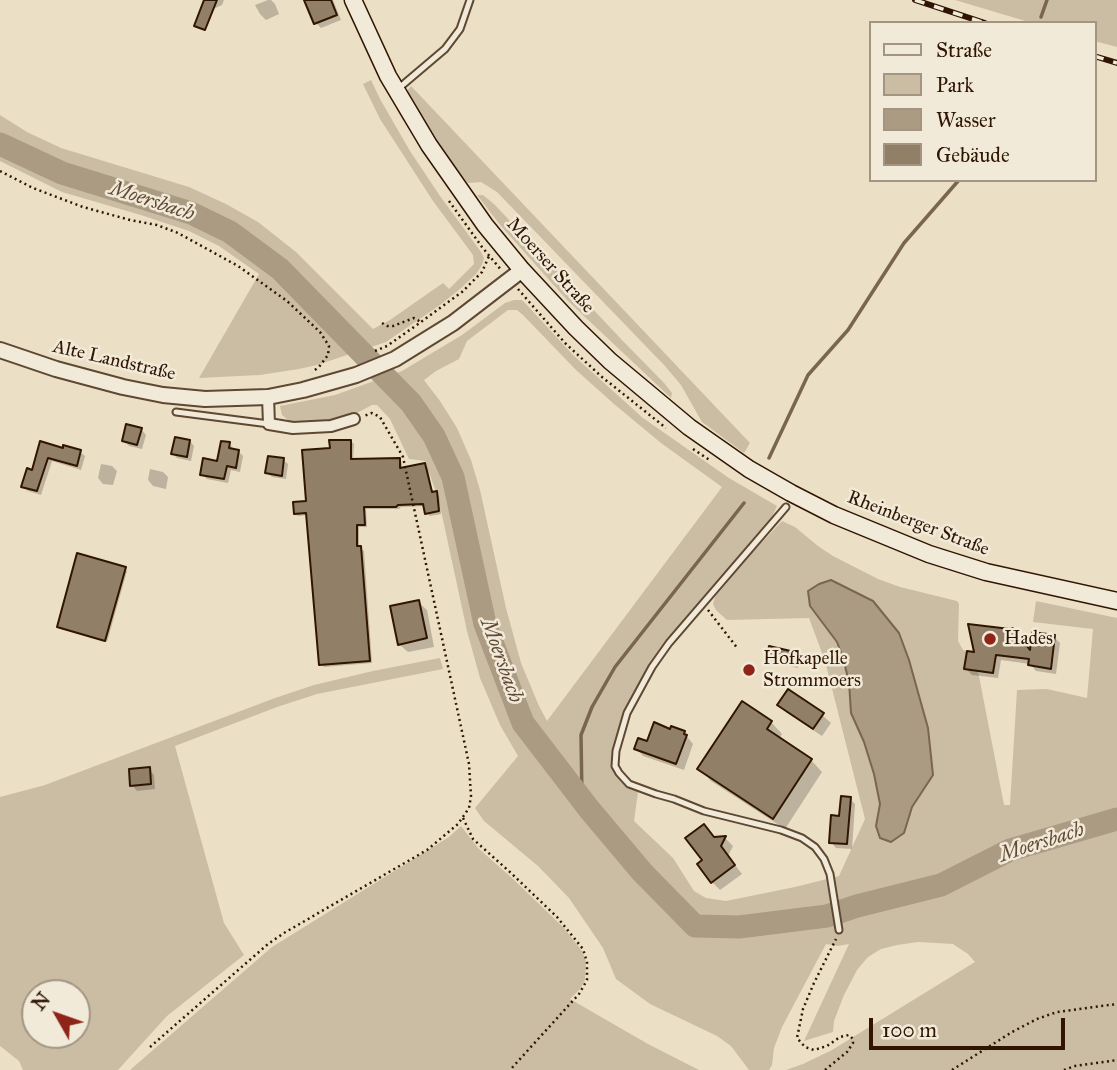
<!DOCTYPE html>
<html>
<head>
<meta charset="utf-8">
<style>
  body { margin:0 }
  #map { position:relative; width:1117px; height:1070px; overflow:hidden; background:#ebdfc5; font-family:"IM FELL Great Primer",serif }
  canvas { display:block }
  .legend { position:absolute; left:869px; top:21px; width:228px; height:161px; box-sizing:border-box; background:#f2ead9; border:2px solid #a49583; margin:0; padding:9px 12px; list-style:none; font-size:21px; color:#301602 }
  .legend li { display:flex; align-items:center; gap:14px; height:35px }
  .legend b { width:35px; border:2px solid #a49583 }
  .north { position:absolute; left:21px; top:979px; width:70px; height:70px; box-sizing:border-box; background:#f2ead9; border:2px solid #a49583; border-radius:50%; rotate:310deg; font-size:19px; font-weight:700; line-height:28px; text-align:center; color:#301602 }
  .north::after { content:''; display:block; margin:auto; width:24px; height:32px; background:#8f2418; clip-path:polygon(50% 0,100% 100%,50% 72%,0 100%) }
  .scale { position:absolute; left:869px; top:1018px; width:196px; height:32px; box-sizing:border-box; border:4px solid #301602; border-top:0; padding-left:9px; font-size:21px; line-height:24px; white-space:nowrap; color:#301602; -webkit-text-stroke:5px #f2ead9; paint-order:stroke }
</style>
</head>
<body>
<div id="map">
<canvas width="1117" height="1070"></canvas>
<ul class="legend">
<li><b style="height:9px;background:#f2ead9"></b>Straße</li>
<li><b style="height:19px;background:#cbbda4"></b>Park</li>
<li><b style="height:19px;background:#ab9b83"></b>Wasser</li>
<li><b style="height:19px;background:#917f67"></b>Gebäude</li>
</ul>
<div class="north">N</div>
<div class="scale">100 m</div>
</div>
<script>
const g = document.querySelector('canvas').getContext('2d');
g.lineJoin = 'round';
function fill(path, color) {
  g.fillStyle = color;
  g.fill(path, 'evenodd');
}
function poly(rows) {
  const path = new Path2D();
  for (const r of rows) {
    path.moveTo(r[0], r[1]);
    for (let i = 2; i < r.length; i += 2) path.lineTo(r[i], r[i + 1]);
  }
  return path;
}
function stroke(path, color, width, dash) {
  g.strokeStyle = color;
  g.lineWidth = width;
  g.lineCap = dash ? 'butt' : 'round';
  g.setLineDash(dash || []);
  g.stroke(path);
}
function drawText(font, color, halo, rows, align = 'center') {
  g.font = font + ' "IM FELL Great Primer",serif';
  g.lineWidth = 5;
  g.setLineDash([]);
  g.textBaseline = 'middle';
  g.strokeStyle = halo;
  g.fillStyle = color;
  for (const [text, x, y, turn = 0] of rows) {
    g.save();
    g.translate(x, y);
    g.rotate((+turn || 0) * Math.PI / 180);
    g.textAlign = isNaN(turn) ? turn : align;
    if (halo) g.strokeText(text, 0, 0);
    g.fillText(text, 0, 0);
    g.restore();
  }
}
const green = poly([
  [955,0,1117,0,1117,47,1094,41,1094,23,1032,23],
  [371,80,380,99,410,151,440,196,481,252,484,258,482,265,476,274,460,289,440,305,386,342,317,365,299,369,260,375,199,378,259,274,219,246,189,231,144,216,62,192,0,161,0,115,27,132,61,148,189,187,226,204,258,222,296,252,373,329,390,320,443,283,449,289,474,264,473,255,433,201,380,119,363,84],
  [411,86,750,443,744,453,702,422,681,385,665,366,497,192,481,182,468,183,444,154,421,120,407,95,408,90],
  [477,195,483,195,494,204,621,339,665,384,672,393,671,398,567,300,501,226],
  [514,300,522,300,526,304,573,355,643,418,729,478,777,506,772,517,674,634,648,669,633,695,620,728,611,757,615,773,625,785,638,792,634,821,673,858,694,891,706,898,726,901,795,887,839,876,865,819,825,661,809,618,727,620,716,610,713,604,715,597,751,554,782,521,795,527,818,546,833,556,878,579,900,587,957,601,959,604,958,641,963,650,967,651,964,669,978,671,1004,805,1010,805,1017,690,1047,689,1087,698,1093,629,1033,622,1036,601,1117,618,1117,1070,786,1070,803,1064,832,1050,975,962,968,954,953,944,918,942,897,945,881,949,868,957,857,970,844,995,834,1021,833,1032,804,1041,849,944,838,946,826,944,782,1027,774,1048,772,1065,769,1070,749,1070,731,1046,717,1036,650,1004,616,979,603,948,569,898,538,866,484,821,475,808,518,756,500,725,480,678,467,631,437,492,436,492,425,461,409,459,390,419,377,405,372,405,357,413,338,420,322,423,296,424,288,420,282,415,280,406,335,395,402,371,462,335,505,303],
  [508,310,517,310,523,315,576,370,614,404,661,443,722,487,547,721,539,706,521,663,506,608,480,490,471,460,457,428,440,401,424,380,436,371,459,359,467,341],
  [856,594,873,601,899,633,909,660,928,727,933,775,912,807,904,833,876,826,880,804,874,774,864,742,851,713,849,682,843,658,837,642,810,606],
  [440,658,443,669,317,694,277,707,175,746,224,923,244,955,167,1016,118,1070,23,1070,19,1061,0,1046,0,797,45,785,275,698,314,685,373,671],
  [35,993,77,993,77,1035,35,1035],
  [461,826,478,848,512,878,564,928,582,951,586,961,585,980,580,989,570,999,648,1044,699,1070,130,1070,272,947,449,837]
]);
const water = poly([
  [831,580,873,601,899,633,909,660,928,728,933,775,912,807,904,833,891,842,880,838,876,826,880,804,874,774,864,742,851,713,849,682,843,658,837,642,810,606,808,591,819,584,831,580]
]);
const shadow = poly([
  [205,0,224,0,222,5,207,12],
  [268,0,271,0,275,4,279,14,266,20,260,14,255,5],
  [306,0,333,0,341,20,321,28,316,23],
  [141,429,146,435,142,449,129,446,123,440],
  [190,441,194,446,191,461,177,458,173,454],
  [351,441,354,444,353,461,399,460,402,463,402,470,425,465,428,468,433,494,436,493,439,496,441,514,430,516,427,513,426,506,401,507,399,509,366,509,367,527,359,527,359,548,364,551,372,663,324,667,321,664,308,515,298,516,295,514,307,502,332,450],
  [41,443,64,450,80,452,85,456,81,470,52,461,41,495,28,491,23,486,33,472],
  [229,444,234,449,233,451,238,451,243,456,240,472,231,470,228,483,207,479,202,474,218,463],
  [283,460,288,464,286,479,272,477,267,473],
  [101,464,112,466,117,471,113,485,103,484,98,478],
  [150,469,163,472,168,477,166,489,153,486,148,480],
  [125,569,127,571,107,642,61,629,58,627],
  [418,602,427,610,434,647,408,652,399,644],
  [1054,637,1060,643,1056,674,1036,671,1030,664,1001,660,998,678,972,675,966,669,968,653,1032,652],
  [794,653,800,659,798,668,774,663,769,657],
  [779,705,822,715,831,723,822,736,787,713],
  [771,722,782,734,779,739,811,760,822,772,785,829,711,781,700,769],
  [671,731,684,733,693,744,684,770,643,756,636,748],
  [149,769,154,775,155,789,137,791,132,785],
  [850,799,855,804,852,849,836,848,831,842],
  [725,838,733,846,728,856,742,874,720,890,712,882,704,860,715,839]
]);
const stream = poly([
  [1041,17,1047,0],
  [769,458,808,375,848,330,904,243,959,180],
  [582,799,581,735,592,707,615,667,744,503]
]);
const river = poly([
  [0,144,62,173,191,213,230,232,280,269,411,403,434,436,453,477,485,624,523,723,589,809,642,872,695,926,739,927,827,916,857,906,941,885,1010,850,1117,819]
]);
const building = poly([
  [204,0,217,0,205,30,194,26,204,0],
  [304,0,331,0,337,15,314,24,304,0],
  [126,424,142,428,137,445,122,441,126,424],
  [175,437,190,440,187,457,171,454,175,437],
  [329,440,351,440,351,459,400,458,400,468,425,463,432,492,437,491,439,511,425,514,423,504,398,505,396,507,364,507,365,525,357,525,357,546,361,546,370,661,319,665,306,513,294,514,293,502,306,501,302,450,330,448,329,440],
  [40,441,63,448,63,445,81,450,77,466,48,458,37,491,21,487,27,468,32,470,40,441],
  [221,441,230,442,229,448,239,450,236,468,227,466,224,479,200,475,203,458,217,461,221,441],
  [268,456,284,458,282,476,265,473,268,456],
  [77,553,126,567,105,641,57,627,77,553],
  [419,600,427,638,398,645,390,606,419,600],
  [968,624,1010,629,1013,628,1030,650,1032,632,1055,635,1051,669,1028,665,1029,659,996,655,993,673,964,669,967,651,974,652,968,624],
  [769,646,795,652,793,664,767,658,769,646],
  [788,689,824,713,813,729,777,705,788,689],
  [742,701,772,721,767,729,812,759,773,819,697,769,742,701],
  [654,722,670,729,671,726,685,731,684,734,687,735,676,764,634,749,638,738,647,741,654,722],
  [150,767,151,784,130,786,129,769,150,767],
  [841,796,851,797,847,844,829,843,831,815,839,816,841,796],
  [704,824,714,837,726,836,721,846,735,865,711,883,697,864,702,860,685,838,704,824]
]);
const path = poly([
  [0,171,33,188,83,207,130,220,157,225,178,233,238,266,287,301,320,332,329,346,328,355,319,367,312,372],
  [449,201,482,247,502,271],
  [518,289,565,343,602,377,666,428],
  [382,323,387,326,393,326,414,318,421,322],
  [375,351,387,346,421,322,462,292,482,272,489,256],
  [693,449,711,461],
  [708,610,738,649],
  [463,818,473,839,511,873,557,917,583,949,587,962,587,980,579,994,510,1070],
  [150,1047,268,944,284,933,427,850,458,824,469,808,471,796,469,764,403,457,380,417,372,413,364,416],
  [825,1070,847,1052,853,1043,853,1039,849,1035,840,1037,827,1046,814,1050,805,1047,797,1038,803,1009,814,983,836,939],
  [952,1070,1012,1032,1037,1019,1057,1012,1117,1004],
  [1064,1070,1075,1066,1117,1060]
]);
const service = poly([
  [399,88,445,49,460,29,470,0],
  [176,412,269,424],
  [786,507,669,643,652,667,627,713,616,751,615,766,619,773,629,784,656,794,674,799,704,811,781,830,802,838,815,847,824,859,830,874,839,930]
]);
const minor = poly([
  [268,397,269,424,293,428,331,426,354,419]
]);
const tertiary = poly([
  [0,350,56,369,123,387,163,395,205,399,268,397,303,390,356,375,395,359,453,323,522,270]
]);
const secondary = poly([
  [353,0,388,76,429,145,485,225,522,270,576,328,610,361,689,427,749,469,791,493,834,515,929,554,986,572,1117,601]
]);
const rail = poly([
  [915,0,985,23],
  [1094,56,1117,63]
]);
const markers = [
  [990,639,7,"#8f2418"],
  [749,670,7,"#8f2418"]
];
const streetNames = [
  ["Moerser Straße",550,266,48],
  ["Alte Landstraße",114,361,13],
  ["Rheinberger Straße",918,524,21]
];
const poiNames = [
  ["Hades",1004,639],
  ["Hofkapelle",763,659],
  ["Strommoers",763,681]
];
const waterNames = [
  ["Moersbach",152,202,18],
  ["Moersbach",501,661,70],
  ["Moersbach",1042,843,-18]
];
fill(green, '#cbbda4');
fill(water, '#ab9b83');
stroke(water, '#7a664f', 2);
fill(shadow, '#0003');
stroke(stream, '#7a664f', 3.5);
stroke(river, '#ab9b83', 23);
fill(building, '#917f67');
stroke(building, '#301602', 2);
stroke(service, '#5f4833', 9);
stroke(minor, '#5f4833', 14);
stroke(tertiary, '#5f4833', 18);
stroke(secondary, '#301602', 19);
stroke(path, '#301602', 2.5, [2, 3.5]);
stroke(service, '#f2ead9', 5);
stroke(minor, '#f2ead9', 10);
stroke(tertiary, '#f2ead9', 14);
stroke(secondary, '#f2ead9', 16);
stroke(rail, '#301602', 6);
stroke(rail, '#f2ead9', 3.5, [10]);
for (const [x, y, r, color] of markers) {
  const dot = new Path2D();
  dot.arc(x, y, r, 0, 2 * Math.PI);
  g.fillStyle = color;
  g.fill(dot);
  stroke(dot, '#f2ead9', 2.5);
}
drawText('19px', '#301602', '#f2ead9', streetNames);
drawText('19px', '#301602', '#f2ead9', poiNames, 'left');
drawText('italic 21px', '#614b36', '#f2ead9', waterNames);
</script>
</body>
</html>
